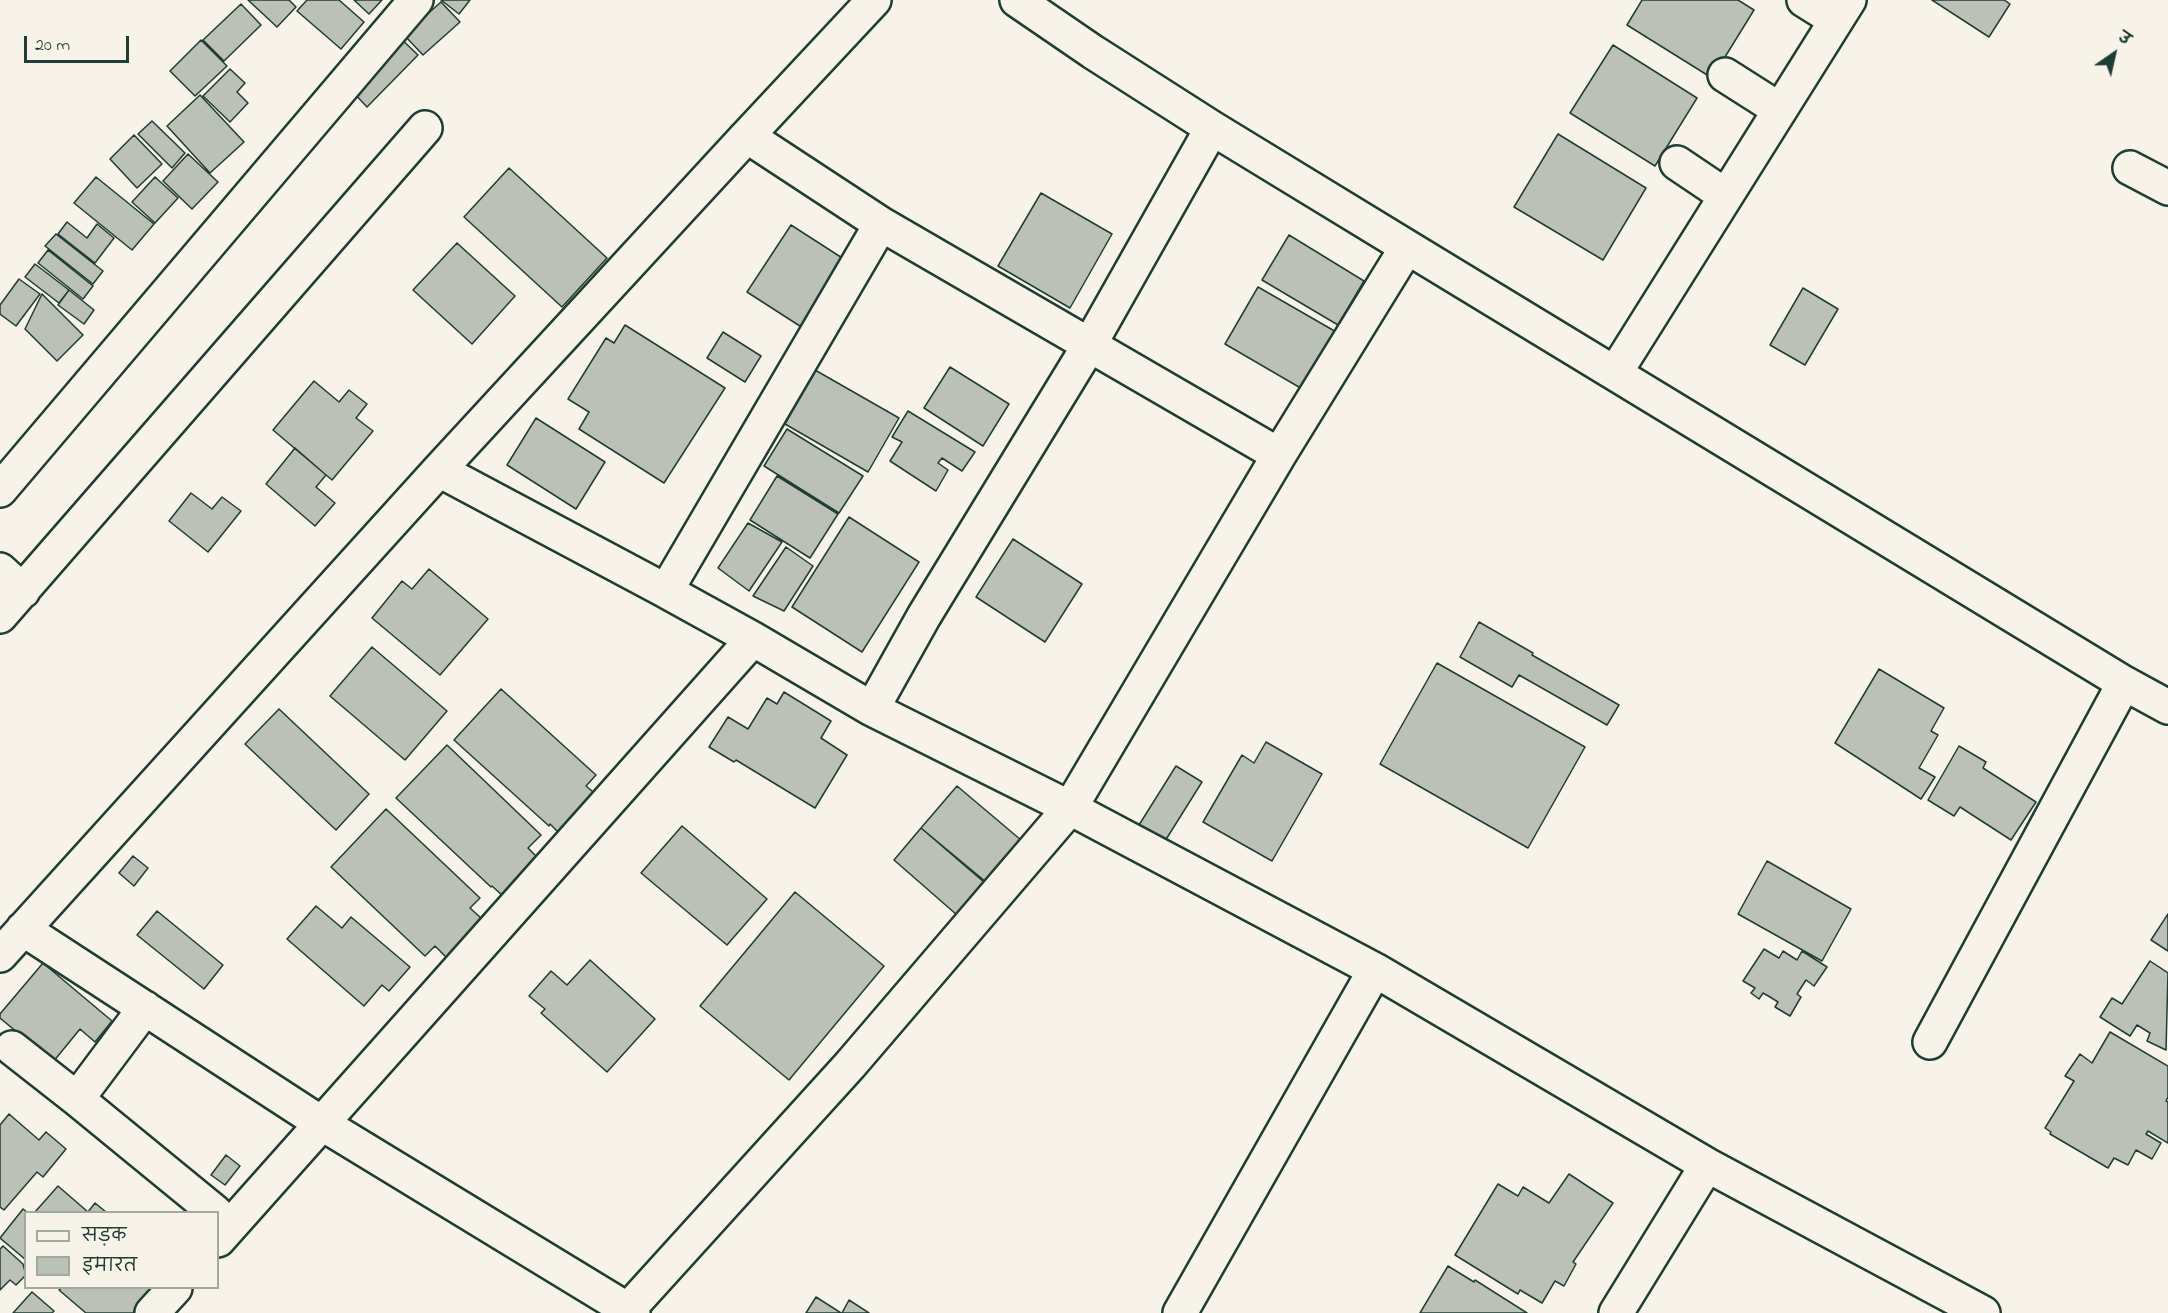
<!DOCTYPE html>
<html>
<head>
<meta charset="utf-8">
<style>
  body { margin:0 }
  #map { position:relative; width:2168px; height:1313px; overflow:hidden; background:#f7f3e8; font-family:"Indie Flower","Playpen Sans Deva",sans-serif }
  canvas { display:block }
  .legend { position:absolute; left:24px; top:1211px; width:195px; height:78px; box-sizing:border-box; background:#f7f3e8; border:2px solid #a1aaa0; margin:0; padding:8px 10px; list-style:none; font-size:18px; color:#1f3d34 }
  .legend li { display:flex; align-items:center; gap:12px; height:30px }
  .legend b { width:30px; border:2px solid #a1aaa0 }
  .north { position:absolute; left:2084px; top:24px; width:60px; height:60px; -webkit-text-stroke:4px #f7f3e8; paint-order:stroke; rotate:34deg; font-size:16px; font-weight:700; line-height:24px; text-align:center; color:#1f3d34 }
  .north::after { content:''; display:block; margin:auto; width:21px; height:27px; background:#1f3d34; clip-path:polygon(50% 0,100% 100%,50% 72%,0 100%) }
  .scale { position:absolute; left:24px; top:36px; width:105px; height:27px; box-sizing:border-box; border:3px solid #1f3d34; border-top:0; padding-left:8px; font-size:18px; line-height:21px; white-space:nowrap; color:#1f3d34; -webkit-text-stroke:4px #f7f3e8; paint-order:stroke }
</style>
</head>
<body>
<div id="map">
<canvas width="2168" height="1313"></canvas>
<ul class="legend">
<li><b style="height:8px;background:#f7f3e8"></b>सड़क</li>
<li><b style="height:16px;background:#bbc1b6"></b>इमारत</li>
</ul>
<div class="north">उ</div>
<div class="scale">20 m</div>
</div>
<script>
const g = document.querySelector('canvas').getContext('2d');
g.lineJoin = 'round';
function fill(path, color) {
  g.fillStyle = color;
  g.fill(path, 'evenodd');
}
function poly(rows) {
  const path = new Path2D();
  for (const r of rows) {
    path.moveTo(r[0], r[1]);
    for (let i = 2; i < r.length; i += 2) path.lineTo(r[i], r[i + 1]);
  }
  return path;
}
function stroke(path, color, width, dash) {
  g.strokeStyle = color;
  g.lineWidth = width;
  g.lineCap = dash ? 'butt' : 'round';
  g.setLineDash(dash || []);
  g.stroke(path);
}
const building = poly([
  [248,0,289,0,296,7,277,27,248,0],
  [307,0,339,0,364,22,341,49,297,11,307,0],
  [354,0,382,0,369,14,354,0],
  [441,0,470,0,459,14,441,0],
  [1642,0,1738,0,1754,10,1712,78,1627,25,1642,0],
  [1932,0,2004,0,2010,4,1989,37,1932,0],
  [441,2,460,22,423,55,404,35,441,2],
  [241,4,261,25,224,61,203,40,241,4],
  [398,36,418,55,367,107,350,89,398,36],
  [201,40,227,66,195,96,170,71,201,40],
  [1613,45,1697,98,1655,166,1570,113,1613,45],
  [230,69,245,83,237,92,248,103,230,122,203,96,230,69],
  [200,95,244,142,210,173,167,126,200,95],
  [152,121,185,153,172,168,138,134,152,121],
  [1558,134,1646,188,1603,260,1514,207,1558,134],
  [134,135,162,164,137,188,110,159,134,135],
  [188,154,218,182,192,209,163,181,188,154],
  [509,168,607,258,562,307,464,217,509,168],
  [96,177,154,224,132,250,74,203,96,177],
  [155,177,178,198,155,223,132,202,155,177],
  [1041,193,1112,234,1070,308,998,266,1041,193],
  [67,222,87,238,97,224,114,238,95,263,58,234,67,222],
  [791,225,850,263,806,330,747,292,791,225],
  [56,234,103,271,93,284,45,246,56,234],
  [1289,235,1364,281,1338,325,1262,280,1289,235],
  [457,243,515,296,472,344,413,290,457,243],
  [48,250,93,286,83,299,38,263,48,250],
  [35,264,69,290,59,303,25,277,35,264],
  [19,279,40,294,16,326,0,314,0,305,19,279],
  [1258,287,1338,333,1304,390,1225,344,1258,287],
  [1803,288,1838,309,1805,365,1770,345,1803,288],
  [69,290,94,310,84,324,58,305,69,290],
  [42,294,83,335,57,361,25,329,42,294],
  [625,325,725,388,664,483,579,429,589,412,568,399,606,338,614,343,625,325],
  [723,332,761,356,745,382,707,358,723,332],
  [950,367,1009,404,983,446,924,408,950,367],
  [815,370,899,418,868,472,785,424,815,370],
  [314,381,339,402,349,390,367,404,356,418,373,431,332,480,273,430,314,381],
  [908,411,975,452,962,471,942,458,938,463,948,470,936,491,890,461,902,442,892,437,908,411],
  [536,418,605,462,576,509,507,465,536,418],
  [787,429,863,476,839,513,764,466,787,429],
  [295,448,326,475,316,487,335,503,315,526,266,484,295,448],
  [777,476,838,514,810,558,750,520,777,476],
  [191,493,212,509,222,497,241,511,208,552,169,521,191,493],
  [849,517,919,562,862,652,792,607,849,517],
  [748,523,782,542,749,591,718,568,748,523],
  [1013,539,1082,584,1045,642,976,597,1013,539],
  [786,547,813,566,784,611,753,596,786,547],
  [429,569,488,619,440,675,372,618,402,581,412,589,429,569],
  [1479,622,1533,653,1532,655,1619,705,1607,725,1519,675,1512,687,1460,657,1479,622],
  [372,647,447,711,405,760,330,696,372,647],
  [1437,663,1585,747,1528,848,1380,764,1437,663],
  [1879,669,1944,708,1931,731,1938,735,1919,768,1935,777,1921,799,1835,743,1879,669],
  [501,689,596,775,586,786,598,796,562,836,550,824,549,826,454,740,501,689],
  [784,692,831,721,821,738,847,755,815,808,736,760,734,762,709,747,728,717,748,729,767,698,777,704,784,692],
  [279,709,369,794,336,830,245,744,279,709],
  [1266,742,1322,774,1272,861,1203,822,1242,755,1254,763,1266,742],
  [447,745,541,835,528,848,540,860,504,897,492,886,491,887,396,798,447,745],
  [1959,746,1986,762,1983,768,2036,802,2011,840,1960,807,1954,816,1928,800,1959,746],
  [1176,766,1202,782,1160,849,1134,833,1176,766],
  [957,786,1021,840,986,882,921,828,957,786],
  [386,809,480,898,470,908,482,919,447,958,435,946,425,956,331,867,386,809],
  [682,826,767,899,727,945,641,873,682,826],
  [921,828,985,883,957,915,894,860,921,828],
  [133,856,148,868,134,886,119,873,133,856],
  [1767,861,1851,909,1822,961,1738,914,1767,861],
  [795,892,884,966,789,1080,700,1006,795,892],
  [316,906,342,928,351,917,410,967,389,991,382,985,364,1006,287,939,316,906],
  [157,911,223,965,204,989,137,935,157,911],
  [2168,914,2168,951,2151,940,2168,914],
  [1764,949,1779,958,1783,951,1797,960,1802,951,1827,967,1814,986,1806,980,1797,994,1801,997,1790,1016,1775,1007,1778,1002,1770,997,1763,993,1759,999,1751,993,1755,988,1743,981,1764,949],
  [590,960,655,1019,607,1072,541,1013,545,1009,529,996,551,971,567,985,590,960],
  [2150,961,2168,973,2166,1050,2147,1041,2150,1033,2137,1025,2130,1036,2100,1017,2112,998,2122,1004,2150,961],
  [43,963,112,1021,95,1042,80,1029,53,1062,0,1018,0,1014,43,963],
  [2110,1032,2168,1066,2168,1097,2166,1101,2168,1102,2168,1143,2148,1131,2146,1134,2161,1143,2152,1159,2136,1150,2128,1165,2114,1158,2108,1168,2050,1134,2051,1132,2045,1128,2074,1081,2065,1076,2080,1054,2092,1063,2110,1032],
  [9,1114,39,1140,46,1132,66,1149,43,1177,37,1172,4,1210,0,1207,0,1125,9,1114],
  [226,1155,240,1166,225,1185,211,1175,226,1155],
  [1569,1174,1613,1203,1573,1262,1576,1264,1564,1286,1555,1281,1542,1303,1520,1290,1518,1294,1455,1255,1498,1184,1518,1196,1523,1187,1549,1203,1569,1174],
  [58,1186,88,1212,95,1203,106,1212,35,1212,58,1186],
  [23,1209,27,1212,26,1260,0,1238,23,1209],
  [3,1246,23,1264,26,1275,16,1285,10,1280,0,1290,0,1249,3,1246],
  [1448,1266,1474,1282,1475,1280,1527,1313,1420,1313,1448,1266],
  [62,1288,164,1288,146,1297,133,1313,86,1313,59,1290,62,1288],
  [32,1292,54,1311,52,1313,13,1313,32,1292],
  [816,1297,841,1313,806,1313,816,1297],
  [849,1300,869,1313,842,1313,849,1300]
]);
const street = poly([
  [1017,0,1093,52,1212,128,1407,247],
  [1804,0,1836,20],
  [1725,75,1780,110],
  [747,136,874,0],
  [1677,163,1726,196],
  [2130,168,2168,188],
  [1615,373,1849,0],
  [439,470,666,591,881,224],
  [0,490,416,0],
  [0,570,23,591],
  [0,616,425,128],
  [753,639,872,709,924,616,1090,344,1212,128],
  [872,709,1070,808,1375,970,1707,1165,1983,1313],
  [23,929,321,1123,633,1313],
  [0,955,439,470,747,136,881,224,1279,455],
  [145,1008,77,1099,215,1212],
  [1930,1042,2124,683],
  [12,1048,77,1099],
  [218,1240,753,639,666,591],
  [152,1313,175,1288],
  [625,1313,850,1065,1070,808,1279,455,1407,247,2124,683,2168,707],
  [1180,1313,1375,970],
  [1616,1313,1707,1165]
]);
fill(building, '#bbc1b6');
stroke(building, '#1f3d34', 1.5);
stroke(street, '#1f3d34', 38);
stroke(street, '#f7f3e8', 33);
</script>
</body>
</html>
